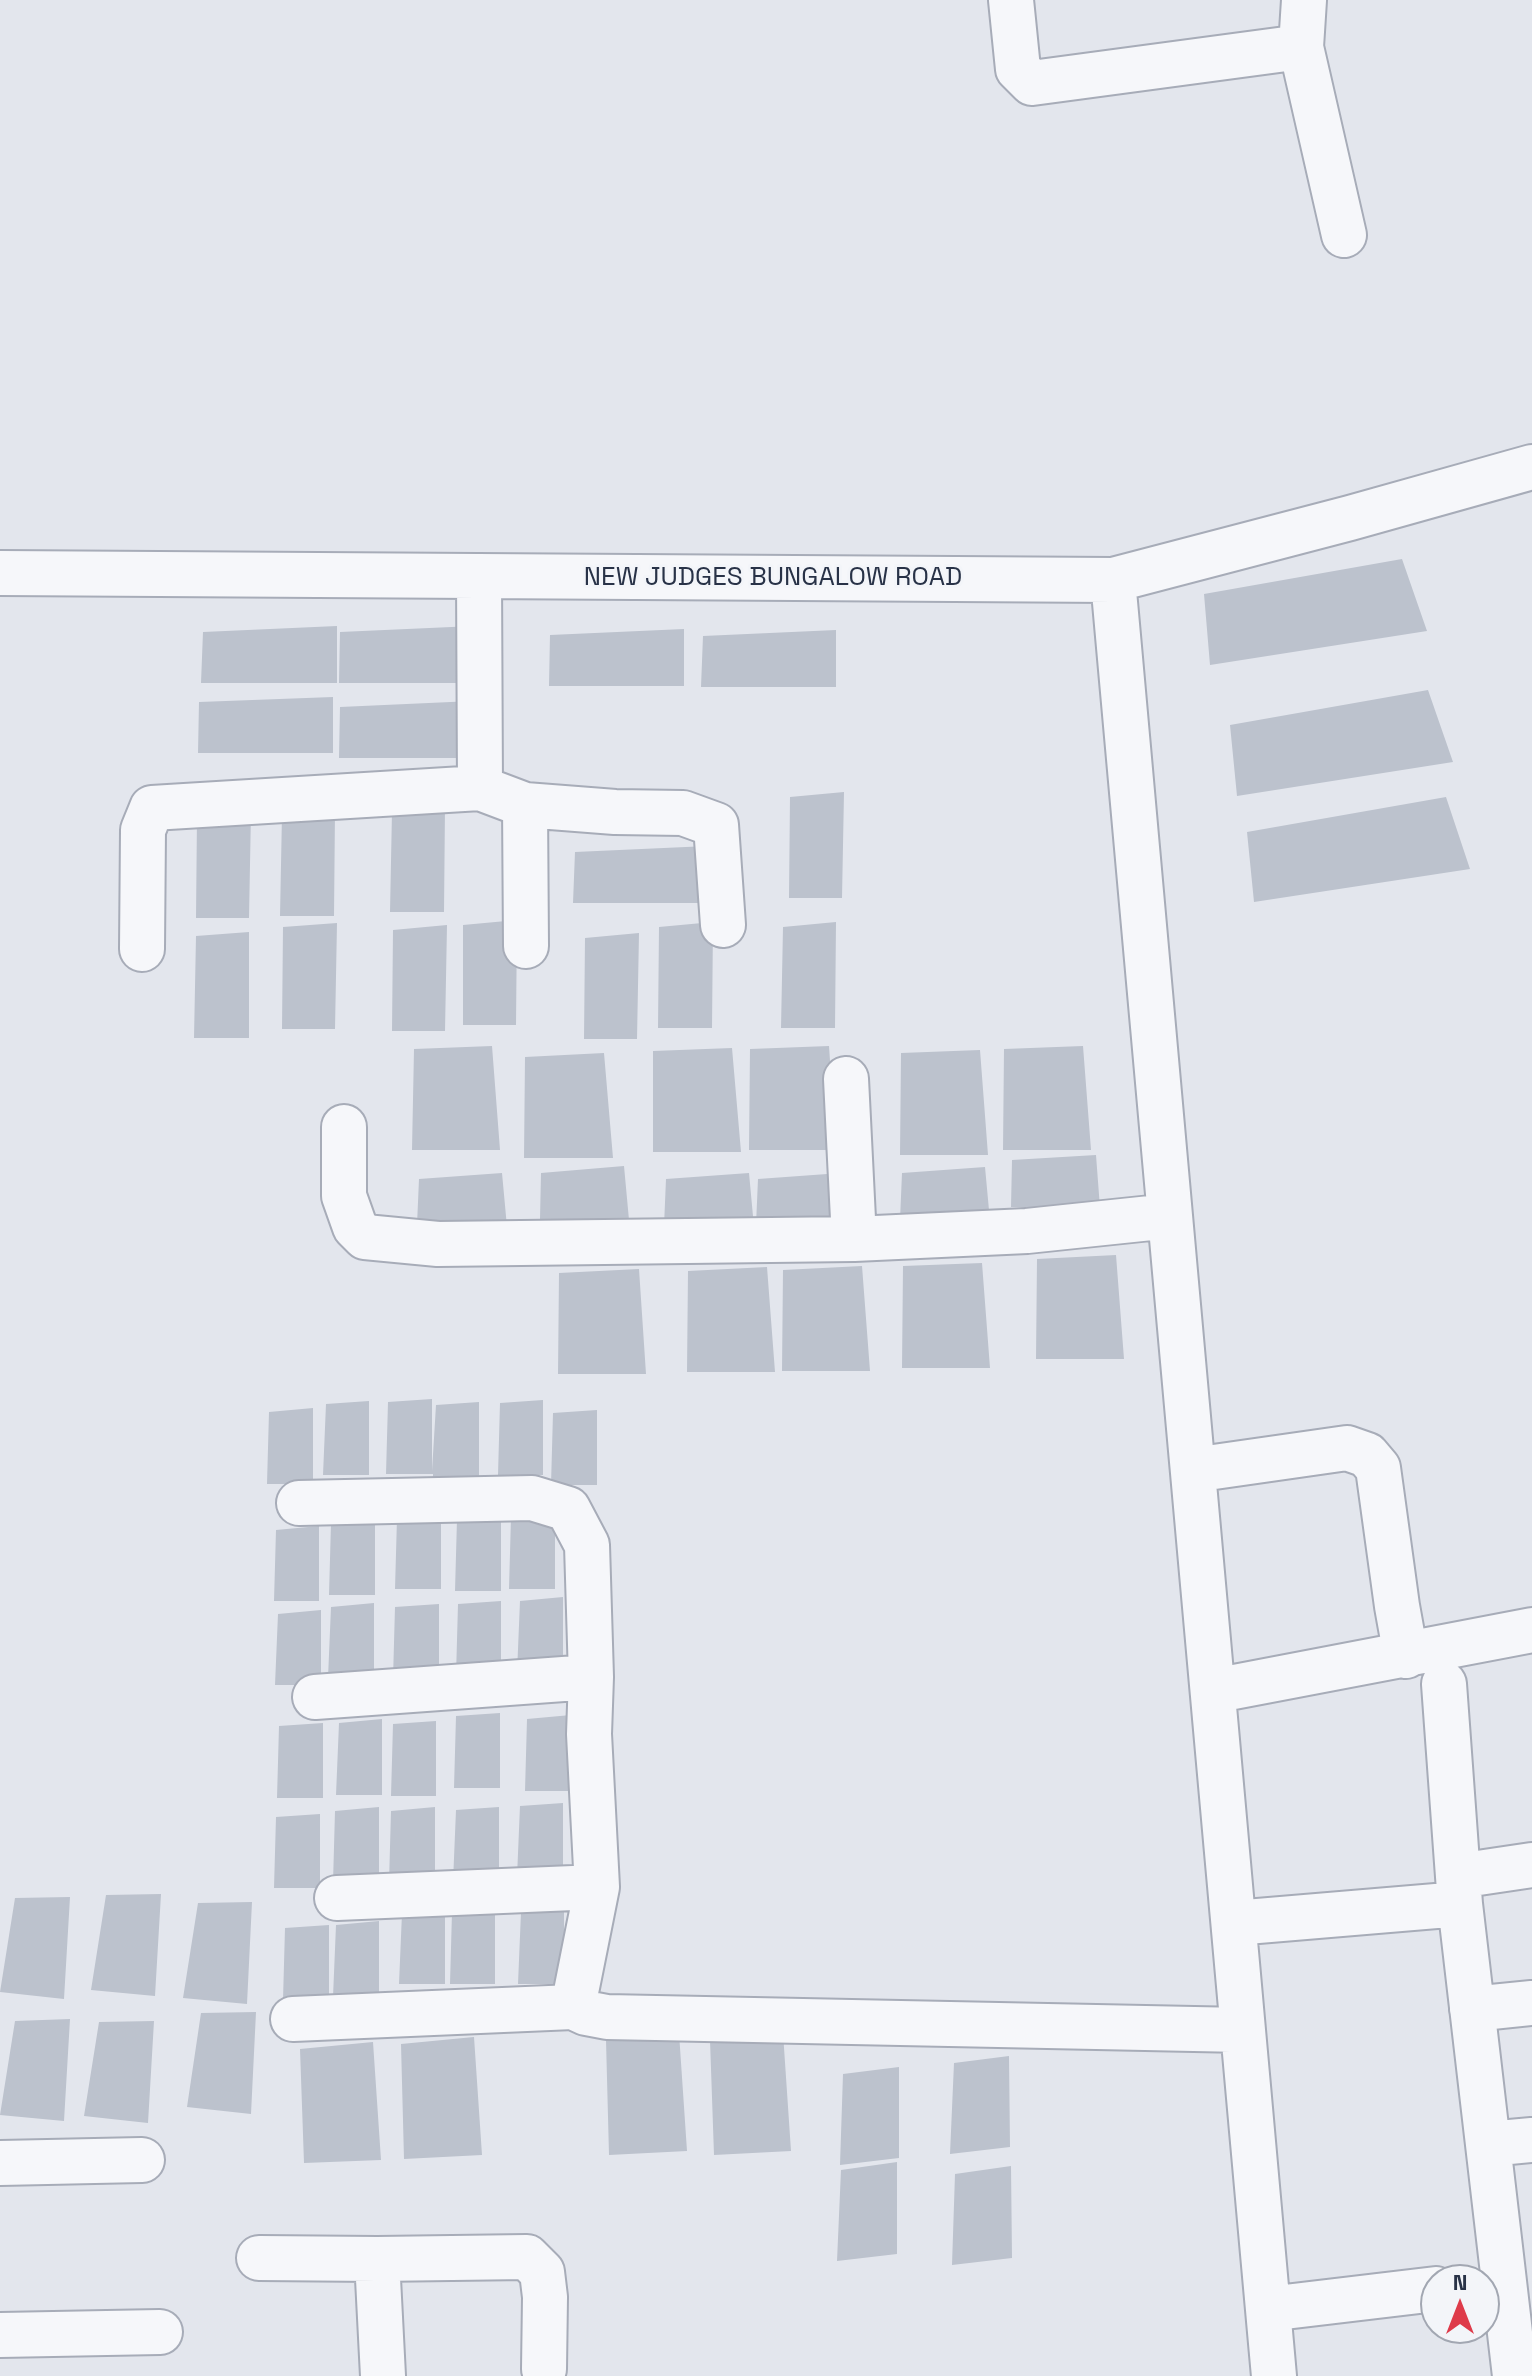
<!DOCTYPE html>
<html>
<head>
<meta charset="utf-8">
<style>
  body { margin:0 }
  #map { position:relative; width:1532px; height:2376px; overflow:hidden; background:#e3e6ed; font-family:"Space Grotesk",sans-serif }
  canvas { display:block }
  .north { position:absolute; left:1420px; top:2264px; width:80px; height:80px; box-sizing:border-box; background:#f3f5f9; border:2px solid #a2a7b2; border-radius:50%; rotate:0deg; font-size:22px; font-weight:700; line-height:32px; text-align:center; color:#283247 }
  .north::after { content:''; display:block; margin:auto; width:28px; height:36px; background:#de3b4a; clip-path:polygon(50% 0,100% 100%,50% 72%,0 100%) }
</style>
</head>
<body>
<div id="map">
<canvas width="1532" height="2376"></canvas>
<div class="north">N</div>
</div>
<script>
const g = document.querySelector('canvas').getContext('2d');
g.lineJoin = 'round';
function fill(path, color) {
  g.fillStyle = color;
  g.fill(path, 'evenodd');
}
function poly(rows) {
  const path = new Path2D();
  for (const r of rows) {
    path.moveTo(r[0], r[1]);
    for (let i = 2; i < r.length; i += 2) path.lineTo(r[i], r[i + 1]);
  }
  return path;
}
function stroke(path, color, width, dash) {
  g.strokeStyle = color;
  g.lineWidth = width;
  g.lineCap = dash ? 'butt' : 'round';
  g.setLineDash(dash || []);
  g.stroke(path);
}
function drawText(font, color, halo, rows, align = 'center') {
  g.font = font + ' "Space Grotesk",sans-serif';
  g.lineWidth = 6;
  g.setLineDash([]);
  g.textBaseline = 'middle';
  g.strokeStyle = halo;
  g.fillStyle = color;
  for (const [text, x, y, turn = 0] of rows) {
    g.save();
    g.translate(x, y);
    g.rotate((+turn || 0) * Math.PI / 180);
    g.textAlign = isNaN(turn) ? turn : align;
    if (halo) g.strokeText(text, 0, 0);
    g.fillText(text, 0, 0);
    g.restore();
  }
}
const building = poly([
  [1402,559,1427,631,1210,665,1204,594],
  [337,626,337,683,201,683,203,632],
  [474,626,474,683,339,683,340,632],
  [684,629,684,686,549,686,550,635],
  [836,630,836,687,701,687,703,636],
  [1428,690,1453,762,1237,796,1230,725],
  [333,697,333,753,198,753,199,702],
  [473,701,473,758,339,758,340,707],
  [844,792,842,898,789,898,790,797],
  [1446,797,1470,869,1254,902,1247,832],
  [445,806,444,912,390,912,392,811],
  [335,810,334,916,280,916,282,814],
  [251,811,249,918,196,918,197,816],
  [708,846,708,903,573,903,575,852],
  [517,920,516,1025,463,1025,463,925],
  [713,922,712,1028,658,1028,659,927],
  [836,922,835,1028,781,1028,783,927],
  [337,923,335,1029,282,1029,283,927],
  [447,925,445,1031,392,1031,393,930],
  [249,932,249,1038,194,1038,196,936],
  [639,933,637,1039,584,1039,585,938],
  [492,1046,500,1150,412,1150,414,1049],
  [829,1046,836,1150,749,1150,750,1049],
  [1083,1046,1091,1150,1003,1150,1004,1049],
  [732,1048,741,1152,653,1152,653,1051],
  [980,1050,988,1155,900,1155,901,1053],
  [604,1053,613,1158,524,1158,525,1057],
  [1096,1155,1100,1208,1011,1207,1012,1160],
  [624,1166,629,1220,540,1219,541,1173],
  [985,1167,990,1221,900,1220,902,1173],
  [502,1173,507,1227,417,1225,419,1179],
  [749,1173,754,1227,664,1226,666,1179],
  [841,1173,846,1227,756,1225,758,1179],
  [1116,1255,1124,1359,1036,1359,1037,1259],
  [982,1263,990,1368,902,1368,903,1266],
  [862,1266,870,1371,782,1371,783,1270],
  [767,1267,775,1372,687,1372,688,1271],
  [639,1269,646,1374,558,1374,559,1273],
  [432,1399,432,1471,436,1405,479,1402,479,1477,433,1477,433,1474,386,1474,388,1402],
  [543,1400,543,1475,498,1475,500,1403],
  [369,1401,369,1475,323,1475,326,1404],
  [313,1408,313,1484,267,1484,269,1412],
  [597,1410,597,1485,551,1485,553,1413],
  [555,1513,555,1589,509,1589,511,1517],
  [441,1515,441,1589,395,1589,397,1518],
  [501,1516,501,1591,455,1591,457,1519],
  [375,1519,375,1595,329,1595,331,1523],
  [319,1526,319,1601,274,1601,276,1530],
  [563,1597,563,1673,517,1673,520,1601],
  [501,1601,501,1676,456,1676,458,1604],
  [374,1603,374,1678,328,1678,331,1607],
  [439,1604,439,1679,393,1679,395,1607],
  [321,1610,321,1685,275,1685,278,1614],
  [500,1713,500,1788,454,1788,456,1716],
  [571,1715,571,1791,525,1791,527,1719],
  [382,1719,382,1795,336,1795,339,1723],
  [436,1721,436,1796,391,1796,393,1724],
  [323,1723,323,1798,277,1798,279,1726],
  [563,1803,563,1877,517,1877,520,1806],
  [379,1807,379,1883,333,1883,335,1811],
  [435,1807,435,1883,389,1883,391,1811],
  [499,1807,499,1882,453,1882,456,1810],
  [320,1814,320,1888,274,1888,276,1817],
  [161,1894,155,1996,91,1990,106,1895],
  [70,1897,64,1999,0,1992,15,1898],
  [252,1902,247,2004,183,1998,198,1903],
  [564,1908,564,1984,518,1984,521,1912],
  [445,1909,445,1984,399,1984,402,1913],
  [495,1909,495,1984,450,1984,452,1912],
  [379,1921,379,1997,333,1997,336,1925],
  [329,1925,329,2000,283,2000,285,1928],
  [256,2012,251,2114,187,2107,201,2013],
  [70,2019,64,2121,0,2115,15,2021],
  [154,2021,148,2123,84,2116,99,2022],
  [679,2033,687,2151,609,2155,606,2040],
  [783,2033,791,2151,714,2155,710,2040],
  [474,2037,482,2155,404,2159,401,2044],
  [373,2042,381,2160,304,2163,300,2049],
  [1009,2056,1010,2147,950,2154,954,2063],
  [899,2067,899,2158,840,2165,843,2074],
  [897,2162,897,2254,837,2261,841,2170],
  [1011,2166,1012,2258,952,2265,955,2174]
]);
const minor = poly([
  [1011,0,1018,69,1032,83,1301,47],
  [1304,0,1301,47,1344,235],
  [0,573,1113,580,1350,518,1532,467],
  [479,576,480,788],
  [1113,580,1274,2376],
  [525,805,526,946],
  [142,949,143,830,152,808,480,788,525,805,615,812,683,813,716,825,723,925],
  [846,1079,854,1239],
  [344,1127,344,1196,355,1227,365,1237,438,1244,854,1239,1027,1231,1170,1216],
  [1193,1470,1347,1448,1367,1455,1378,1468,1397,1606,1406,1656],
  [299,1503,532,1498,568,1509,587,1545,591,1677,589,1734,597,1887,573,2007,586,2013,607,2017,1243,2030],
  [1444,1684,1460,1904,1515,2376],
  [1213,1691,1532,1630],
  [315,1697,591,1677],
  [1458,1876,1532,1865],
  [337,1898,597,1887],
  [1234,1923,1460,1904],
  [1472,2009,1532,2003],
  [293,2019,573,2007],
  [1488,2144,1532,2140],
  [0,2163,142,2160],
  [259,2258,377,2259,527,2257,542,2272,545,2297,544,2369],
  [377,2259,383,2376],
  [1268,2309,1436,2289],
  [0,2335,160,2332]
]);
const streetNames = [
  ["NEW JUDGES BUNGALOW ROAD",773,578]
];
fill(building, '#bcc2cd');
stroke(minor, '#a7acb8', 48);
stroke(minor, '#f6f7fa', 44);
drawText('26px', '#283247', '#f3f5f9', streetNames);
</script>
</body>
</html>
